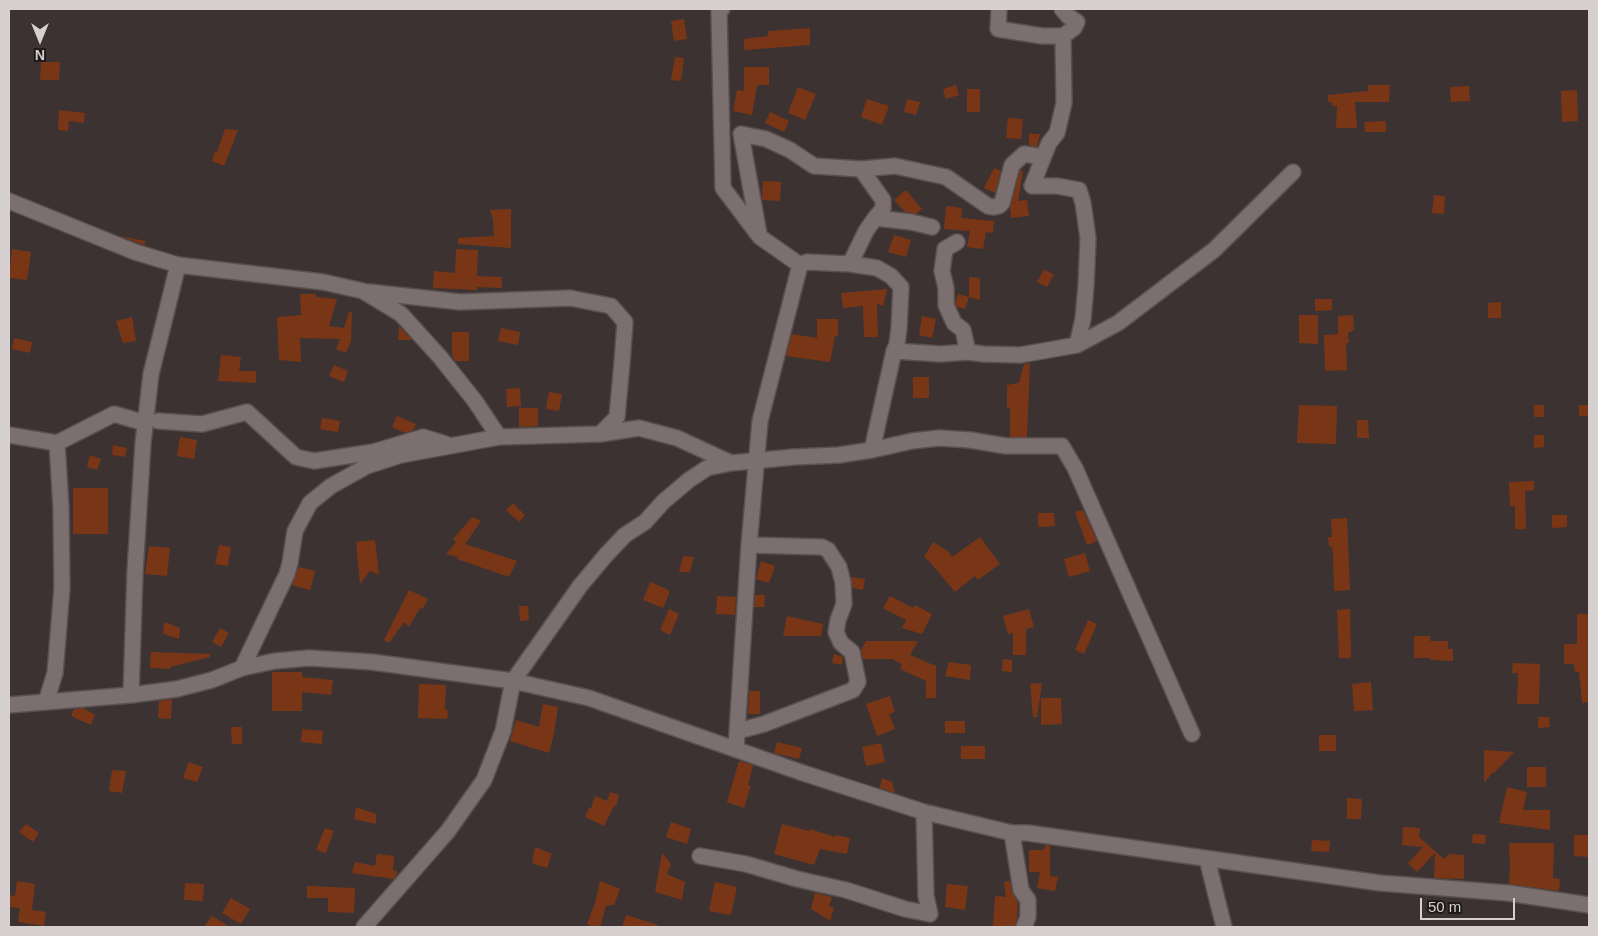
<!DOCTYPE html>
<html>
<head>
<meta charset="utf-8">
<style>
  body { margin:0 }
  #map { position:relative; width:1598px; height:936px; overflow:hidden; background:#3c3232; font-family:Helvetica,sans-serif }
  canvas { display:block }
  .frame { position:absolute; inset:0; border:10px solid #d7d0d0; pointer-events:none }
  .north { position:absolute; left:15px; top:15px; width:50px; height:50px; -webkit-text-stroke:4px #201b1b; paint-order:stroke; rotate:180deg; font-size:14px; font-weight:700; line-height:20px; text-align:center; color:#d7d0d0 }
  .north::after { content:''; display:block; margin:auto; width:18px; height:22px; background:#d7d0d0; clip-path:polygon(50% 0,100% 100%,50% 72%,0 100%) }
  .scale { position:absolute; left:1420px; top:898px; width:95px; height:22px; box-sizing:border-box; border:2px solid #d7d0d0; border-top:0; padding-left:6px; font-size:15px; line-height:18px; white-space:nowrap; color:#d7d0d0; -webkit-text-stroke:4px #201b1b; paint-order:stroke }
</style>
</head>
<body>
<div id="map">
<canvas width="1598" height="936"></canvas>
<div class="frame"></div>
<div class="north">N</div>
<div class="scale">50 m</div>
</div>
<script>
const g = document.querySelector('canvas').getContext('2d');
g.lineJoin = 'round';
function fill(path, color) {
  g.fillStyle = color;
  g.fill(path, 'evenodd');
}
function poly(rows) {
  const path = new Path2D();
  for (const r of rows) {
    path.moveTo(r[0], r[1]);
    for (let i = 2; i < r.length; i += 2) path.lineTo(r[i], r[i + 1]);
  }
  return path;
}
function stroke(path, color, width, dash) {
  g.strokeStyle = color;
  g.lineWidth = width;
  g.lineCap = dash ? 'butt' : 'round';
  g.setLineDash(dash || []);
  g.stroke(path);
}
const building = poly([
  [684,19,687,39,674,41,671,21],
  [810,28,810,45,744,50,744,39,768,36,768,31],
  [675,57,684,58,681,81,671,80],
  [41,62,60,62,59,80,40,80],
  [744,67,769,67,769,85,757,85,752,115,733,111,737,90,744,91],
  [956,85,959,95,946,99,943,89],
  [1368,85,1390,85,1389,102,1355,102,1357,128,1336,128,1337,106,1332,106,1332,102,1328,102,1328,95,1368,91],
  [1469,86,1470,101,1451,102,1450,87],
  [798,87,816,94,805,120,788,113],
  [967,89,980,89,980,112,967,112],
  [1577,90,1578,121,1562,122,1561,91],
  [867,99,889,106,882,125,861,117],
  [907,99,920,102,916,115,904,112],
  [59,110,85,113,84,123,69,121,68,131,58,130],
  [770,112,789,121,784,132,765,123],
  [1008,118,1023,119,1021,139,1006,138],
  [1386,121,1386,132,1365,132,1364,122],
  [225,129,238,130,224,166,212,161,215,151,217,152],
  [1029,134,1040,134,1037,147,1029,145],
  [994,168,1001,171,995,193,984,188],
  [1020,170,1023,171,1018,201,1027,200,1029,216,1011,218,1010,207],
  [763,181,781,182,780,201,762,200],
  [906,190,922,209,916,214,905,212,894,200],
  [1434,195,1445,196,1444,214,1432,213],
  [946,206,962,208,961,218,994,221,993,233,986,232,983,249,967,247,970,231,944,229],
  [511,209,511,248,458,244,458,238,494,236,493,219,490,210],
  [894,235,911,240,906,257,888,252],
  [120,236,145,241,145,245,138,243],
  [12,249,31,252,27,280,9,278],
  [456,249,478,250,477,276,502,277,502,288,477,287,477,290,433,288,434,271,455,273],
  [1044,269,1054,275,1047,287,1037,282],
  [969,277,980,278,980,300,969,297],
  [887,289,883,306,877,304,878,337,864,337,863,306,843,308,841,293],
  [300,294,316,294,316,297,337,299,329,326,344,328,349,312,352,312,351,341,346,353,336,349,340,339,300,338,301,362,279,360,277,317,301,315],
  [958,294,969,297,965,309,957,307,955,303],
  [1315,299,1332,299,1332,310,1315,311],
  [1501,302,1501,318,1488,318,1488,303],
  [1299,315,1318,315,1318,344,1299,343],
  [1353,315,1354,330,1348,333,1349,343,1346,343,1347,370,1325,371,1324,335,1338,334,1338,316],
  [922,316,936,319,932,338,919,335],
  [132,317,136,341,123,343,116,321],
  [817,319,838,319,838,336,835,336,830,362,786,356,792,334,817,338],
  [399,326,412,340,398,340],
  [501,328,520,332,518,345,498,341],
  [452,332,469,332,469,361,455,361,452,356],
  [14,338,32,342,30,353,12,349],
  [221,355,241,357,239,371,256,371,256,383,218,381],
  [1030,363,1027,437,1010,437,1010,408,1007,408,1007,385,1019,383,1024,364],
  [334,365,348,371,344,382,329,376],
  [913,377,929,377,929,398,913,398],
  [520,388,521,406,507,407,506,389],
  [549,392,562,394,559,411,546,409],
  [1299,405,1337,406,1336,444,1297,443],
  [1534,405,1544,405,1544,417,1534,417],
  [1579,405,1589,405,1589,416,1579,416],
  [519,408,538,408,538,426,519,427],
  [397,416,416,424,413,430,405,433,392,427],
  [322,418,340,421,338,432,320,429],
  [1357,420,1368,420,1369,438,1357,438],
  [1534,435,1544,435,1544,447,1534,448],
  [180,437,197,440,194,459,177,456],
  [113,445,127,448,125,457,112,455],
  [90,455,101,459,97,470,87,467],
  [1534,481,1534,490,1525,491,1526,529,1515,529,1515,506,1510,506,1509,482],
  [73,488,108,488,108,534,73,534],
  [513,503,525,515,519,522,506,510],
  [1083,510,1097,541,1087,545,1075,512],
  [1038,513,1054,513,1055,526,1038,527],
  [1552,515,1567,515,1567,527,1552,528],
  [472,517,481,521,465,544,517,561,509,577,457,559,458,557,446,554,456,542,453,539],
  [1347,518,1350,590,1334,591,1333,553,1332,547,1329,546,1328,537,1332,537,1331,519],
  [980,537,1000,564,978,580,975,576,955,592,929,561,924,557,933,542,948,551,952,557],
  [375,540,379,575,370,571,360,584,356,542],
  [219,545,231,547,228,566,215,564],
  [149,546,170,548,167,576,145,574],
  [1085,553,1090,571,1069,577,1064,559],
  [683,556,694,557,690,572,679,572],
  [761,561,775,566,769,583,756,579],
  [299,567,315,571,310,590,292,585],
  [851,577,865,579,863,590,853,588],
  [650,582,669,590,669,594,663,608,643,600],
  [409,590,428,599,423,609,420,608,409,627,404,622,389,643,384,640],
  [755,595,765,595,764,607,754,607],
  [717,596,736,597,735,615,716,614],
  [890,596,913,608,915,605,932,614,922,634,902,628,906,620,883,608],
  [519,606,528,606,529,620,520,621],
  [669,609,679,614,670,635,660,630],
  [1029,609,1034,627,1026,629,1026,655,1013,655,1013,633,1008,634,1003,616],
  [1350,609,1351,658,1339,658,1337,610],
  [1577,614,1589,614,1589,702,1582,703,1579,672,1575,672,1574,664,1564,664,1564,644,1577,644],
  [787,616,823,624,821,636,783,636],
  [1088,620,1097,624,1084,654,1075,650],
  [164,622,180,628,179,639,163,634],
  [220,628,229,633,221,647,212,642],
  [1414,636,1430,636,1430,641,1448,641,1448,649,1453,649,1453,661,1430,660,1430,658,1414,658],
  [866,641,918,641,910,655,936,666,936,698,926,698,926,681,900,669,902,664,892,659,863,659,861,650],
  [151,652,210,654,210,657,170,667,170,669,150,668],
  [834,654,843,657,842,665,832,663],
  [1003,659,1012,660,1012,672,1002,671],
  [949,662,971,665,970,680,945,676],
  [1513,663,1540,664,1539,704,1517,704,1518,673,1512,673],
  [272,672,302,672,302,677,333,680,331,695,302,692,302,711,272,711],
  [1371,682,1373,710,1354,711,1352,684],
  [1042,683,1037,717,1033,717,1030,684],
  [419,684,446,685,445,709,448,711,447,719,418,718],
  [749,691,760,691,760,714,748,714],
  [890,696,895,712,889,714,895,729,877,736,866,704],
  [1041,698,1061,698,1062,724,1041,725],
  [172,699,171,719,158,718,159,701],
  [543,704,558,707,554,734,549,753,510,741,516,720,539,727],
  [83,708,95,715,91,725,71,716,74,709],
  [1538,717,1549,717,1550,727,1538,728],
  [945,721,965,721,965,733,945,733],
  [231,727,242,727,242,744,232,744],
  [302,729,323,731,322,744,301,742],
  [1319,735,1336,735,1336,751,1319,751],
  [777,742,802,748,799,759,774,753],
  [881,743,885,762,866,766,862,747],
  [961,746,985,746,985,759,961,759],
  [1484,750,1514,752,1495,772,1493,772,1484,783],
  [739,761,753,765,748,785,751,785,744,808,727,802],
  [189,762,203,767,197,782,183,778],
  [1527,767,1546,767,1546,787,1527,787],
  [112,770,126,771,122,793,109,791],
  [882,778,892,782,895,793,880,788],
  [1507,787,1527,792,1523,810,1550,810,1550,830,1499,823],
  [610,792,619,795,616,806,614,806,604,826,585,817,589,808,591,808,595,796,607,801],
  [1347,798,1362,799,1361,819,1347,819],
  [356,807,376,814,376,824,354,819],
  [671,822,691,829,687,844,666,837],
  [26,824,39,833,33,842,19,832],
  [782,824,809,831,810,829,835,837,835,835,850,838,847,854,820,849,814,865,774,854],
  [1403,827,1420,828,1419,837,1444,859,1449,854,1464,855,1464,879,1434,878,1435,853,1417,872,1408,863,1423,847,1402,845],
  [325,828,334,831,326,853,316,850],
  [1473,834,1486,835,1485,844,1472,843],
  [1574,835,1589,835,1589,857,1574,856],
  [1312,840,1330,841,1329,852,1311,851],
  [1509,843,1554,843,1553,878,1560,879,1559,891,1509,884,1510,868],
  [1045,845,1050,846,1050,876,1058,877,1055,891,1037,888,1040,872,1029,872,1029,850,1044,850],
  [535,847,552,854,547,868,532,863],
  [662,853,671,864,667,874,685,882,682,900,655,892],
  [377,854,394,856,393,870,398,872,394,879,352,873,355,862,375,866],
  [17,881,35,884,32,910,46,912,44,926,18,922,20,908,9,907,9,895,15,896],
  [600,881,620,889,614,905,606,906,600,927,594,927,587,924,595,903],
  [1010,881,1012,892,1018,902,1017,918,1015,927,993,927,995,896,1006,897,1004,882],
  [715,882,737,887,731,915,709,911],
  [185,883,204,884,203,901,184,900],
  [947,884,968,886,965,910,945,907],
  [307,886,355,888,354,913,328,912,328,898,307,898],
  [815,893,832,897,829,906,834,908,830,921,811,909],
  [231,898,250,909,241,924,222,913],
  [626,915,658,925,658,927,622,927],
  [212,916,230,927,204,927]
]);
const minor = poly([
  [722,9,719,11,723,188,760,237,800,265,760,421,749,545,736,748],
  [999,9,998,29,1042,36,1063,36],
  [1062,9,1068,16,1077,22,1074,28,1063,36,1064,103,1057,133,1049,143,1032,186,1057,186,1079,190,1083,203,1088,238,1086,286,1083,319,1077,345],
  [861,169,895,166,946,177,988,206,994,207,999,206,1002,203,1012,165,1024,154,1043,157],
  [9,201,135,252,178,265,323,282,363,291,401,314,440,357,475,401,499,437],
  [759,234,741,134,766,139,790,150,814,166,861,169,883,200,883,209,875,218],
  [957,242,945,249,942,271,946,288,946,305,954,323,963,330,968,352],
  [850,264,866,231,875,218,911,222,932,227],
  [800,265,807,262,850,264,877,268,891,276,901,287,899,328,897,344,894,351],
  [369,292,460,302,570,298,611,306,625,322,622,363,617,417,600,434],
  [158,421,202,424,247,412,296,457,314,461,373,452,423,437,446,444],
  [9,435,57,443,114,414,145,423],
  [872,450,894,351,941,354,968,352,983,354,1020,355,1077,345,1118,323,1214,250,1293,172],
  [242,668,287,574,290,563,295,531,310,503,331,486,367,466,401,455,499,437,600,434,639,428,677,438,731,463],
  [131,695,135,572,143,443,151,374,178,265],
  [46,702,55,673,62,588,61,508,57,443],
  [9,705,131,695,177,689,212,680,242,668,275,661,309,658,372,662,513,681,589,698,803,773,924,812,1012,833,1028,833,1380,883,1508,893,1589,905],
  [738,731,764,724,853,690,858,682,852,652,841,643,836,632,838,620,844,604,843,583,839,567,828,550,822,547,749,545],
  [1012,833,1021,890,1028,900,1028,917,1024,927],
  [700,856,746,864,797,879,846,890,905,909,930,914,926,896,924,812],
  [1207,859,1224,927],
  [364,927,448,831,484,780,503,731,513,681,580,586,606,555,625,535,645,522,663,502,689,480,707,468,731,463,794,457,839,455,872,450,912,441,939,438,970,440,1006,446,1062,446,1075,468,1192,734]
]);
fill(building, '#793617');
stroke(minor, '#595151', 18);
stroke(minor, '#7c6f70', 15);
</script>
</body>
</html>
